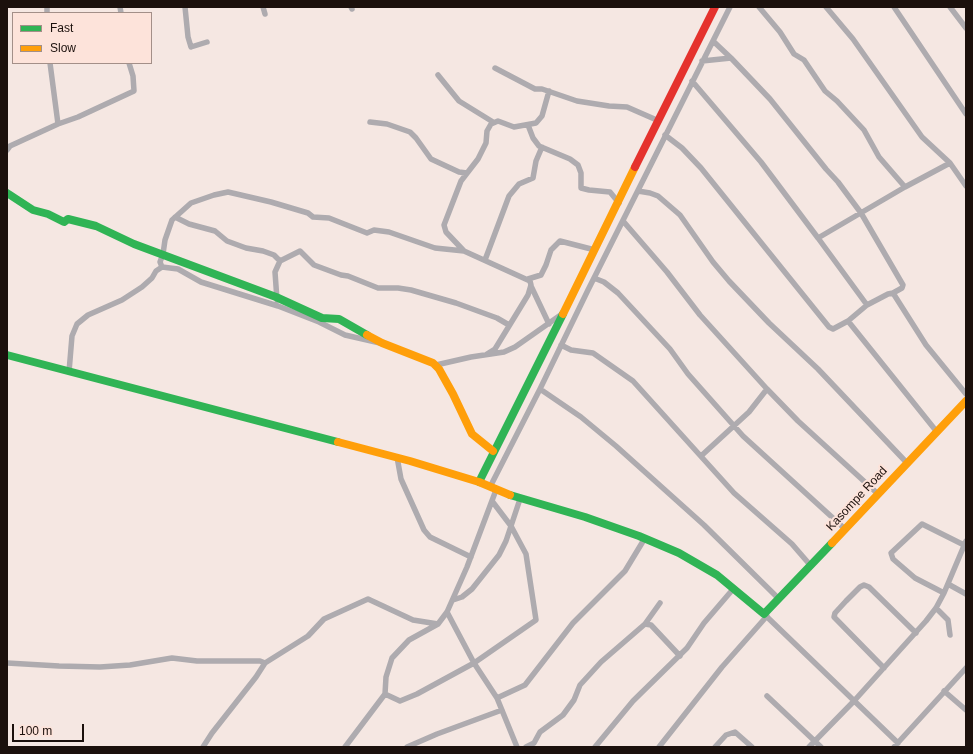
<!DOCTYPE html>
<html>
<head>
<meta charset="utf-8">
<style>
  body { margin:0 }
  #map { position:relative; width:973px; height:754px; overflow:hidden; background:#f5e7e2; font-family:Helvetica,sans-serif }
  canvas { display:block }
  .frame { position:absolute; inset:0; border:8px solid #1b100c; pointer-events:none }
  .legend { position:absolute; left:12px; top:12px; width:140px; height:52px; box-sizing:border-box; background:#fde3da; border:1px solid #a38f88; margin:0; padding:5px 7px; list-style:none; font-size:12px; color:#1b100c }
  .legend li { display:flex; align-items:center; gap:8px; height:20px }
  .legend b { width:20px; border:1px solid #a38f88 }
  .scale { position:absolute; left:12px; top:724px; width:72px; height:18px; box-sizing:border-box; border:2px solid #1b100c; border-top:0; padding-left:5px; font-size:12px; line-height:14px; white-space:nowrap; color:#1b100c; -webkit-text-stroke:3px #fde3da; paint-order:stroke }
</style>
</head>
<body>
<div id="map">
<canvas width="973" height="754"></canvas>
<div class="frame"></div>
<ul class="legend">
<li><b style="height:5px;background:#30b455"></b>Fast</li>
<li><b style="height:5px;background:#ff9f0a"></b>Slow</li>
</ul>
<div class="scale">100 m</div>
</div>
<script>
const g = document.querySelector('canvas').getContext('2d');
g.lineJoin = 'round';
function poly(rows) {
  const path = new Path2D();
  for (const r of rows) {
    path.moveTo(r[0], r[1]);
    for (let i = 2; i < r.length; i += 2) path.lineTo(r[i], r[i + 1]);
  }
  return path;
}
function stroke(path, color, width, dash) {
  g.strokeStyle = color;
  g.lineWidth = width;
  g.lineCap = dash ? 'butt' : 'round';
  g.setLineDash(dash || []);
  g.stroke(path);
}
function drawText(font, color, halo, rows, align = 'center') {
  g.font = font + ' Helvetica,sans-serif';
  g.lineWidth = 4;
  g.setLineDash([]);
  g.textBaseline = 'middle';
  g.strokeStyle = halo;
  g.fillStyle = color;
  for (const [text, x, y, turn = 0] of rows) {
    g.save();
    g.translate(x, y);
    g.rotate((+turn || 0) * Math.PI / 180);
    g.textAlign = isNaN(turn) ? turn : align;
    if (halo) g.strokeText(text, 0, 0);
    g.fillText(text, 0, 0);
    g.restore();
  }
}
const street = poly([
  [47,7,47,13],
  [120,7,121,13],
  [185,7,188,37,191,47,207,42],
  [263,7,265,14],
  [351,7,352,9],
  [759,7,780,32,794,54,804,60,825,91,837,101,864,130,879,157,905,187,950,163],
  [826,7,853,39,922,137,950,163,966,186],
  [894,7,966,114],
  [950,7,966,28],
  [713,41,731,58],
  [702,61,731,58,770,99,826,169,838,182,861,213,903,285,902,288,893,293],
  [495,68,535,89,542,89,577,101,609,106,627,107,659,121],
  [438,75,459,101,493,122],
  [692,81,761,162,818,238],
  [370,122,387,124,410,132,416,138,431,159,459,172,467,173],
  [58,124,78,117,134,91,133,76,129,63],
  [528,125,533,138,539,146,570,159,578,165,581,173,581,188,589,190,610,192,619,203],
  [665,135,682,148,701,168,829,327,833,329,848,321,937,432],
  [7,150,10,146,58,124,50,63],
  [638,191,650,193,658,196,680,215,713,262,729,281,769,323,818,369,907,463],
  [175,217,189,224,215,231,227,241,246,248,263,251,274,255,280,261],
  [623,221,667,272,700,315,767,389,798,421,878,494],
  [485,260,509,196,519,184,533,178,536,161,542,147],
  [162,267,160,262,163,254,165,240,172,220,191,203,214,195,228,192,271,202,308,213,313,217,329,218,367,233,374,230,389,232,435,248,464,251],
  [594,278,604,282,618,293,670,349,688,374,743,436,845,529],
  [528,279,541,275,546,265,551,250,560,241,595,250],
  [531,286,549,324],
  [277,300,275,272,280,261,300,251,314,265,341,275,348,276,378,288,398,288,411,290,456,303,497,318,509,325],
  [867,305,888,294,893,293,926,345,966,394],
  [848,321,867,305,818,238,905,187],
  [561,345,571,350,593,353,633,381,734,493,792,544,811,566],
  [487,354,495,349,528,295,531,285,530,281,464,251,446,232,444,225,461,181,478,159,486,143,487,131,491,124,498,121,514,127,536,123,542,116,549,91],
  [436,365,471,357,504,352,515,347,562,314],
  [69,372,72,336,77,324,88,315,122,300,142,287,152,278,156,271,162,267,178,269,201,282,278,306,319,322,345,335,380,343],
  [540,389,581,417,616,446,704,525,779,599],
  [701,456,749,412,767,389],
  [397,457,401,479,424,530,430,537,471,557],
  [490,487,540,389,588,290,730,7],
  [948,584,966,594],
  [944,593,915,578,893,559,891,553,922,524,964,545],
  [453,600,462,597,472,589,499,555,506,541,520,499],
  [936,608,948,620,950,635],
  [447,612,474,663,497,698,517,747],
  [764,614,898,743],
  [645,624,660,603],
  [7,663,59,666,100,667,130,665,172,658,197,661,260,661,265,663,308,636,324,619,368,599,413,620,438,624],
  [884,668,834,617,835,613,846,601,860,587,864,585,869,587,916,633],
  [944,691,966,710],
  [385,694,400,701,417,694,474,663,536,620,526,554,511,526,492,501],
  [767,696,821,747],
  [497,698,525,685,573,623,625,571,645,538],
  [203,747,212,733,256,677,265,663],
  [345,747,385,694,386,677,392,658,409,640,438,624,447,612,467,567,496,490],
  [407,747,437,734,502,710],
  [526,747,534,743,540,732,563,715,574,700,580,685,601,662,645,624,651,625,680,656],
  [595,747,633,701,687,648,704,623,734,588],
  [659,747,722,667,767,616],
  [715,747,726,735,735,732,752,747],
  [809,747,854,701,926,621,936,608,944,593,966,541],
  [894,747,966,668]
]);
const fast = poly([
  [7,193,33,210,48,214,64,222,68,219,96,226,134,244,276,297,322,318,339,319,367,335],
  [7,355,338,442],
  [479,482,563,314],
  [510,495,585,517,639,536,679,553,717,575,764,614,832,543]
]);
const slow = poly([
  [563,314,635,167],
  [367,335,382,343,433,363,439,369,453,394,472,434,493,451],
  [338,442,410,461,479,482,510,495],
  [832,543,966,401]
]);
const jam = poly([
  [635,167,715,7]
]);
const streetNames = [
  ["Kasompe Road",857,499,-47]
];
stroke(street, '#aeabaf', 5.5);
stroke(fast, '#30b455', 8);
stroke(slow, '#ff9f0a', 8);
stroke(jam, '#e5322d', 8);
drawText('12px', '#1b100c', '#fde3da', streetNames);
</script>
</body>
</html>
